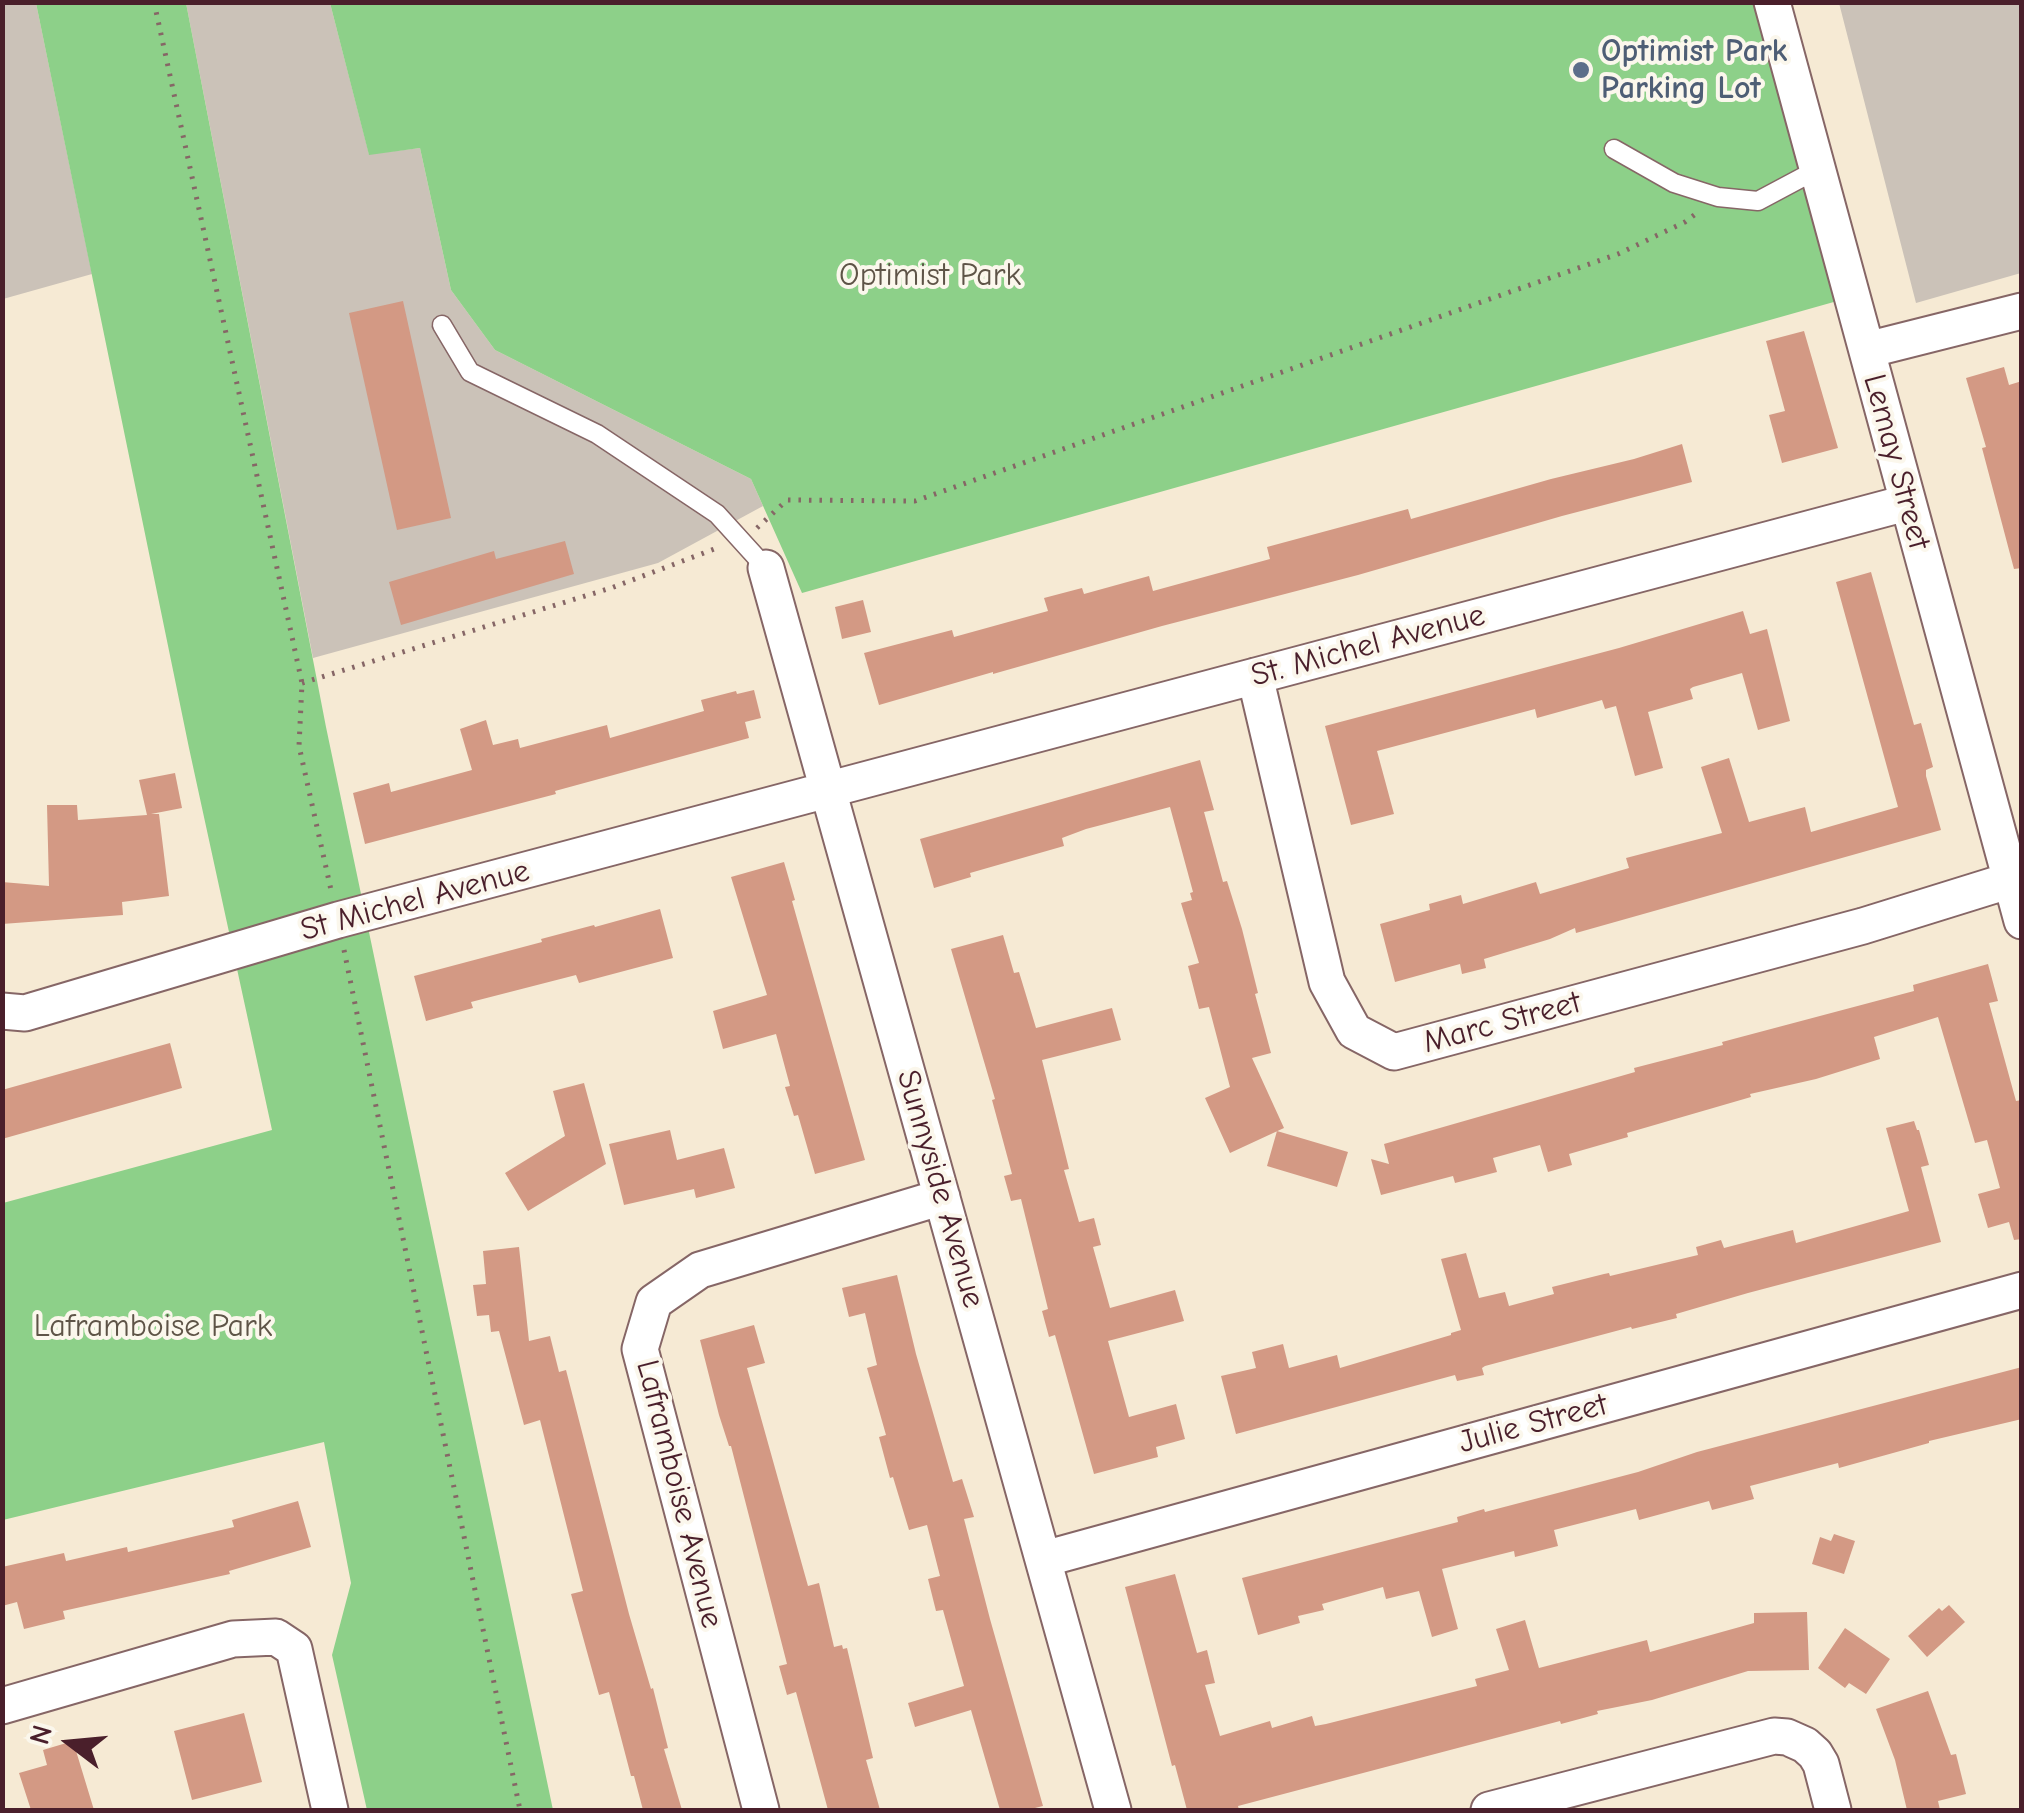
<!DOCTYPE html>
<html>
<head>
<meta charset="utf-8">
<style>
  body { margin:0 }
  #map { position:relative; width:2024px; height:1813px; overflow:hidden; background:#f6ead4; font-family:"Comic Neue",sans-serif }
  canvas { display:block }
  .frame { position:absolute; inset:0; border:5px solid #4a1f2b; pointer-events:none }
  .north { position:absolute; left:20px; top:1693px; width:100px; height:100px; -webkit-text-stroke:8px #fbf7ec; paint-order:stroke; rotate:286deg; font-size:28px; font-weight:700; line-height:40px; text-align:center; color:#4a1f2b }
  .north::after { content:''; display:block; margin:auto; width:35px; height:45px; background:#4a1f2b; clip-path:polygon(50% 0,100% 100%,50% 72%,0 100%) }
</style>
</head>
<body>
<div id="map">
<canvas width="2024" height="1813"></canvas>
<div class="frame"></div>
<div class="north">N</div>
</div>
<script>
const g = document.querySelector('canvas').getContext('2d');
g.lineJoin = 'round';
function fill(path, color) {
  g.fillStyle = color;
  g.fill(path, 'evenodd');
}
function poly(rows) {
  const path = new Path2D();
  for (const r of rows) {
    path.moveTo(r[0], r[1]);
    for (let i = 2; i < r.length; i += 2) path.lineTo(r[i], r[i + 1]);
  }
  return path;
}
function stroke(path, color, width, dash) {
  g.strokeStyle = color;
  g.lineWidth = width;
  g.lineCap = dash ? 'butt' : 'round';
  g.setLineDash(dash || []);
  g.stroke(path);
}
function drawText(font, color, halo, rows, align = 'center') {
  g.font = font + ' "Comic Neue",sans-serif';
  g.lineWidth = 8;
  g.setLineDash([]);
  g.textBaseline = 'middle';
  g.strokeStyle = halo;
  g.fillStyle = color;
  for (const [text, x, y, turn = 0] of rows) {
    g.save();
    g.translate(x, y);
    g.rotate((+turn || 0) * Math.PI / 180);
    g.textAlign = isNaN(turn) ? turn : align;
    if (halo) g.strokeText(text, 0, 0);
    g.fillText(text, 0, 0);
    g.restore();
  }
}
const industrial = poly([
  [3,3,36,3,92,274,3,299],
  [186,3,330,3,369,154,420,148,451,290,495,350,751,479,763,506,658,563,313,658],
  [1839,3,2021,3,2021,273,1916,303]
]);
const green = poly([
  [36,3,186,3,326,727,553,1810,367,1810,332,1655,351,1583,324,1442,3,1520,3,1203,272,1130,189,748],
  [330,3,1773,3,1855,296,802,593,751,479,495,350,451,290,420,148,369,155]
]);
const building = poly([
  [403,301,451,518,397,530,349,313],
  [1804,331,1838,448,1782,463,1769,415,1785,411,1766,341],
  [2004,367,2009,385,2022,381,2022,568,2014,569,1982,448,1986,447,1966,378],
  [1682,444,1692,482,1562,516,1358,575,1162,626,993,674,993,672,879,705,864,653,952,630,954,637,1048,611,1044,598,1082,588,1084,594,1149,576,1153,591,1270,559,1267,547,1408,509,1411,519,1551,479,1634,459],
  [565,541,574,574,401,625,389,582,494,551,496,559],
  [1871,572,1914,725,1921,723,1933,767,1926,770,1926,776,1941,830,1576,933,1575,928,1550,939,1484,959,1486,968,1462,974,1460,964,1395,982,1380,924,1430,910,1429,904,1461,895,1463,904,1536,882,1540,894,1629,868,1626,858,1722,833,1701,767,1729,758,1749,822,1805,807,1811,832,1898,807,1836,582],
  [863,600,871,632,842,639,835,607],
  [1743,611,1750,634,1767,629,1790,721,1758,730,1742,673,1693,687,1690,689,1693,699,1648,712,1663,768,1635,776,1616,706,1605,709,1602,700,1537,718,1535,709,1377,751,1394,814,1351,825,1325,726,1619,648],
  [754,690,761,718,745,722,749,738,555,791,556,794,365,844,353,793,389,783,391,792,472,770,460,729,486,720,493,745,518,739,520,748,607,725,610,738,704,711,701,700,736,691,737,694],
  [1200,760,1214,810,1204,812,1223,882,1227,881,1242,929,1258,993,1255,994,1271,1053,1252,1058,1284,1128,1230,1153,1205,1098,1230,1087,1209,1007,1199,1009,1188,966,1199,963,1181,903,1192,900,1190,893,1193,892,1170,807,1086,829,1062,838,1064,846,970,873,971,877,934,888,920,839],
  [175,773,182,808,151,814,159,814,169,896,122,902,123,915,2,924,2,882,49,886,47,805,77,805,78,820,147,815,139,780],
  [784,862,795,900,792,901,865,1160,815,1174,798,1115,794,1116,785,1087,790,1086,776,1034,723,1049,713,1011,767,995,731,877],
  [660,909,673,958,579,983,576,975,471,1002,473,1008,426,1021,414,976,542,942,541,939,594,925,595,927],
  [1003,935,1014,973,1019,972,1036,1028,1112,1008,1121,1040,1042,1060,1069,1169,1064,1170,1079,1222,1094,1218,1101,1245,1093,1247,1110,1308,1175,1290,1184,1321,1108,1341,1129,1417,1176,1404,1185,1439,1156,1447,1158,1457,1094,1474,1055,1335,1049,1337,1042,1311,1048,1309,1021,1199,1011,1201,1004,1176,1012,1174,992,1100,995,1099,951,949],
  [1988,964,1998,1001,1989,1003,2016,1101,2022,1100,2022,1239,2014,1240,2009,1222,1988,1228,1978,1194,2000,1188,1987,1140,1975,1143,1938,1017,1874,1037,1880,1059,1816,1079,1750,1094,1751,1097,1627,1133,1628,1137,1569,1154,1572,1165,1548,1172,1540,1145,1493,1158,1497,1172,1455,1183,1453,1176,1381,1195,1371,1159,1389,1164,1384,1144,1635,1072,1634,1068,1723,1045,1722,1042,1914,991,1913,985],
  [170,1043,182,1088,2,1139,2,1090],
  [584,1083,606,1164,528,1211,505,1173,565,1136,553,1091],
  [1914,1121,1917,1130,1919,1130,1929,1165,1921,1167,1941,1242,1748,1293,1676,1314,1677,1318,1632,1329,1631,1327,1485,1366,1482,1368,1484,1375,1457,1381,1455,1375,1236,1434,1221,1376,1256,1368,1252,1352,1283,1344,1289,1368,1337,1355,1340,1368,1451,1335,1451,1333,1461,1330,1441,1259,1466,1253,1479,1298,1505,1292,1509,1306,1554,1294,1552,1287,1604,1274,1609,1273,1610,1276,1698,1255,1696,1247,1721,1240,1724,1248,1793,1230,1796,1243,1909,1211,1886,1128],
  [670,1130,677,1160,724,1148,735,1188,696,1198,694,1189,624,1205,609,1144],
  [1277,1131,1348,1152,1337,1187,1267,1166],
  [519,1247,529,1341,550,1336,559,1372,566,1370,629,1614,651,1689,653,1688,668,1748,664,1749,682,1810,643,1810,634,1776,631,1776,609,1692,599,1695,571,1594,583,1591,540,1420,524,1425,499,1331,491,1332,489,1315,477,1316,473,1285,486,1284,483,1251],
  [897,1275,916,1354,953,1482,962,1479,974,1517,964,1519,990,1619,1043,1806,1027,1810,1000,1810,971,1710,915,1727,908,1703,964,1686,943,1610,936,1611,928,1579,940,1576,927,1525,909,1530,893,1477,890,1478,879,1437,886,1435,867,1368,877,1365,865,1313,849,1317,842,1288],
  [754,1325,765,1363,747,1368,808,1586,819,1583,834,1647,842,1645,843,1649,847,1648,873,1758,866,1760,880,1810,828,1810,796,1692,787,1695,779,1666,787,1664,731,1446,729,1446,719,1415,700,1340],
  [2022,1367,2022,1419,1929,1441,1929,1443,1839,1468,1838,1463,1750,1486,1754,1499,1712,1510,1709,1501,1639,1520,1636,1509,1554,1530,1558,1546,1515,1557,1514,1551,1442,1569,1458,1629,1432,1637,1419,1591,1386,1599,1383,1587,1322,1604,1324,1610,1298,1616,1300,1623,1258,1635,1242,1578,1458,1522,1457,1517,1484,1509,1485,1512,1638,1472,1697,1452],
  [298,1501,311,1547,229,1571,230,1574,63,1611,65,1619,24,1629,17,1602,2,1606,2,1567,64,1553,66,1561,127,1547,128,1552,234,1527,232,1520],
  [1834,1534,1855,1541,1844,1574,1812,1564,1820,1537,1831,1541],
  [1175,1574,1197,1653,1207,1650,1215,1683,1205,1685,1220,1736,1270,1721,1272,1728,1312,1716,1315,1726,1326,1724,1477,1686,1475,1679,1509,1670,1496,1629,1525,1620,1539,1668,1647,1640,1650,1652,1754,1623,1754,1613,1807,1612,1809,1670,1748,1671,1652,1700,1597,1711,1598,1714,1561,1724,1560,1721,1238,1806,1239,1810,1187,1810,1175,1765,1172,1766,1125,1587],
  [1949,1605,1965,1622,1927,1657,1908,1636,1939,1608,1942,1611],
  [1845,1628,1890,1659,1866,1694,1849,1683,1845,1688,1818,1668],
  [1928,1691,1951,1755,1956,1754,1966,1794,1938,1801,1940,1810,1907,1810,1895,1760,1876,1709],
  [244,1713,262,1782,192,1800,174,1731],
  [73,1741,94,1810,31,1810,19,1773,47,1765,43,1750]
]);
const path = poly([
  [154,2,302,683,299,746,331,890],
  [757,528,787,500,915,501,1618,254,1685,222,1697,213],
  [302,683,611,588,717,548],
  [344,950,520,1810]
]);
const service = poly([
  [1614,149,1674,183,1718,197,1758,201,1818,169],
  [442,325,470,372,597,434,717,514,766,568]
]);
const minor = poly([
  [1772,2,2022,921],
  [1867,350,2022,311],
  [766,568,1113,1810],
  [1255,676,1327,982,1354,1031,1394,1052,1863,926,2011,880],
  [2,1011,25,1013,338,920,1906,503],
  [1044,1559,2022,1290],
  [2,1706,233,1639,276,1637,294,1649,330,1810],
  [761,1810,640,1349,654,1302,700,1270,942,1197],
  [1489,1810,1774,1736,1787,1737,1805,1745,1815,1754,1821,1764,1833,1810]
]);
const markers = [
  [1581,70,10,"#5c6f8a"]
];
const serviceNames = [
  ["Optimist Park",1601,52],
  ["Parking Lot",1601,89]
];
const parkNames = [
  ["Optimist Park",930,276],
  ["Laframboise Park",153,1327]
];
const streetNames = [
  ["Lemay Street",1896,462,75],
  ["St. Michel Avenue",1368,646,-15],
  ["St Michel Avenue",415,901,-15],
  ["Marc Street",1502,1023,-15],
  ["Sunnyside Avenue",940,1189,74],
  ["Julie Street",1533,1424,-15],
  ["Laframboise Avenue",679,1494,76]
];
fill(industrial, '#cbc2b8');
fill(green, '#8dd089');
fill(building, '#d39984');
stroke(service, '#866666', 21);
stroke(minor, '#866666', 39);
stroke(path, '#866666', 5, [2.5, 8]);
stroke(service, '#fff', 18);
stroke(minor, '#fff', 35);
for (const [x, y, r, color] of markers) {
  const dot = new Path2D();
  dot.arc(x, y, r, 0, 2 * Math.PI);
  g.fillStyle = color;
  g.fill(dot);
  stroke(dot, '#fbf7ec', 4);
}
drawText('bold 32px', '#4e5e75', '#fbf7ec', serviceNames, 'left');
drawText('32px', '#5e5447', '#fbf7ec', parkNames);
drawText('32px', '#4a1f2b', '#fbf7ec', streetNames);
</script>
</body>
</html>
